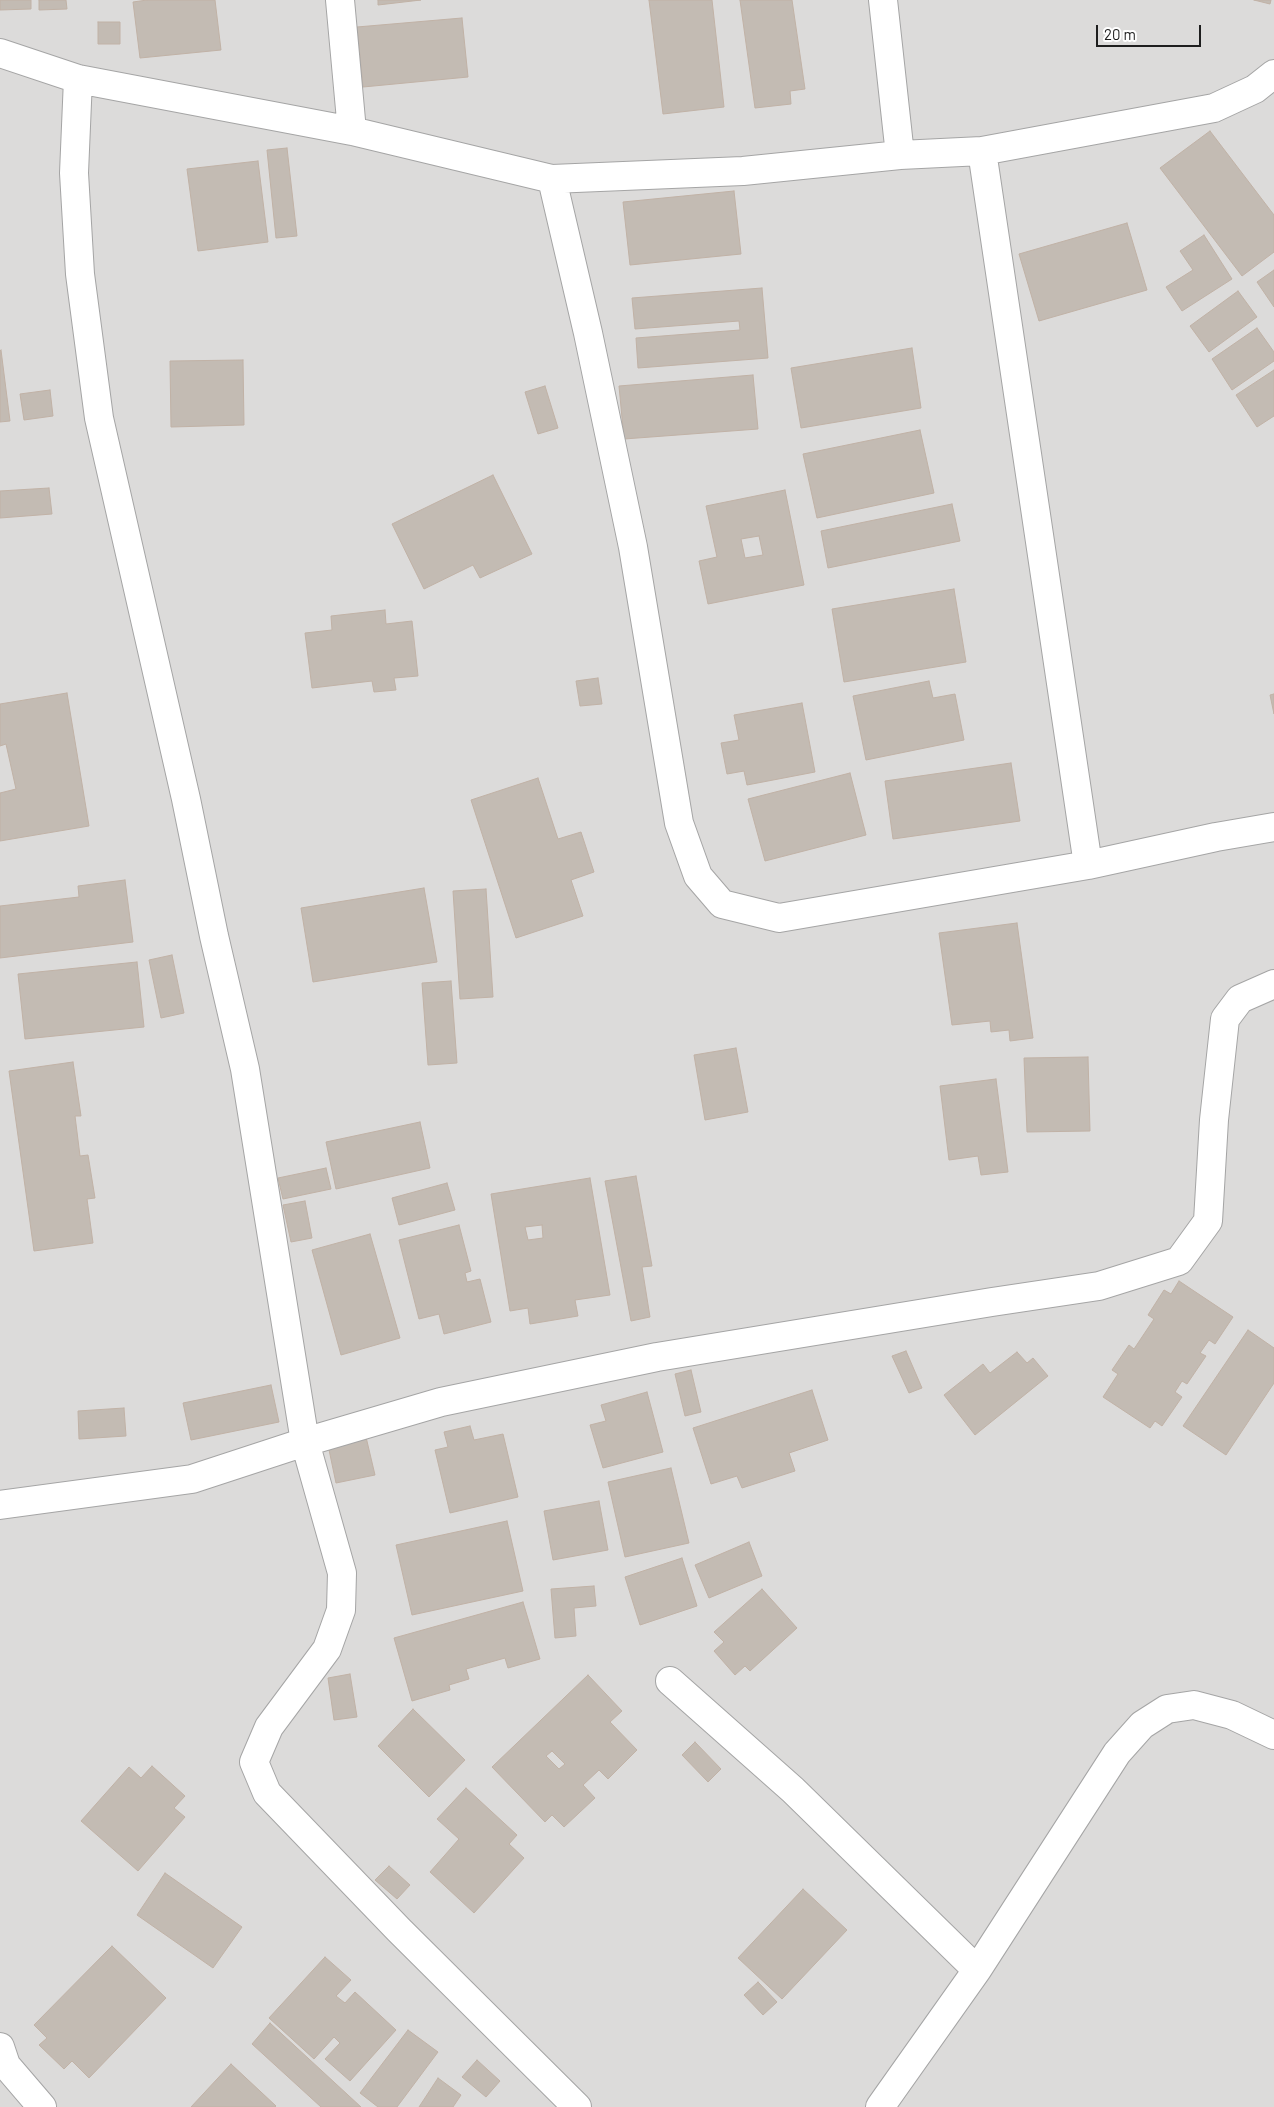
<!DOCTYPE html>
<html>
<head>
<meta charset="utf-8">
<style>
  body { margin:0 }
  #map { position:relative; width:1274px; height:2107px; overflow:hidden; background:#efebe3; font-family:Barlow,sans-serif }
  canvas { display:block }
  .scale { position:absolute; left:1096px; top:25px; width:105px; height:22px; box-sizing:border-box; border:2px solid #1e1e1e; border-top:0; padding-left:6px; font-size:15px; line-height:18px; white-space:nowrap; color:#1e1e1e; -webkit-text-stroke:4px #fff; paint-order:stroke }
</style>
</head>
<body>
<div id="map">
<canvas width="1274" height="2107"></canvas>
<div class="scale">20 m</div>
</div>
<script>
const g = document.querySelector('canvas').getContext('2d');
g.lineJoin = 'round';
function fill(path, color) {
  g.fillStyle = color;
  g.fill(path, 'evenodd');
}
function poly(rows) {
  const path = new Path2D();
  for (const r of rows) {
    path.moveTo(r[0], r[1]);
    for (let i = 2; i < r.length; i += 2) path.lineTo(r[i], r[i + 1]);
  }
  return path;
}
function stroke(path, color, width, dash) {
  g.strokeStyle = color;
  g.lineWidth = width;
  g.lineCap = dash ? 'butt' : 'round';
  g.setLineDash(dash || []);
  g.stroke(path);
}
const residential = poly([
  [0,0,1274,0,1274,2107,0,2107]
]);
const building = poly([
  [0,0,31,0,31,9,0,10,0,0],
  [39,0,66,0,67,9,39,10,39,0],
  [147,0,215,0,221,50,140,58,133,2,147,0],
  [378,0,421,0,378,5,378,0],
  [649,0,712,0,724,107,663,114,649,0],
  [740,0,792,0,805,89,790,91,791,104,755,108,740,0],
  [1254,0,1271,0,1270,4,1254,0],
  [462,18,468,77,363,87,357,27,462,18],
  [98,22,120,22,120,44,98,44,98,22],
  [1210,131,1274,215,1274,252,1242,276,1160,168,1210,131],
  [287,148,297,236,276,238,267,150,287,148],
  [258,161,268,242,198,251,187,169,258,161],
  [734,191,741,254,630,265,623,202,734,191],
  [1127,223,1147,290,1039,321,1019,254,1127,223],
  [1204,235,1232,279,1182,311,1166,287,1193,270,1180,251,1204,235],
  [1274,270,1274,307,1257,282,1274,270],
  [762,288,768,358,638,368,636,338,740,330,739,321,635,329,632,298,762,288],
  [1238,291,1257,317,1209,352,1190,326,1238,291],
  [1257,328,1274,352,1274,361,1232,390,1212,359,1257,328],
  [912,348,921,408,801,428,791,368,912,348],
  [1,350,10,421,0,422,0,351,1,350],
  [243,360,244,425,171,427,170,361,243,360],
  [1274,370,1274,416,1257,427,1236,395,1274,370],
  [753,375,758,429,624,439,619,386,753,375],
  [545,386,558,428,538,434,525,392,545,386],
  [50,390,53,416,24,420,20,394,50,390],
  [920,430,934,493,817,518,803,454,920,430],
  [493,475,532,554,480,578,473,565,424,589,392,524,493,475],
  [49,488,52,514,0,518,0,491,49,488],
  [785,490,804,585,708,604,699,561,717,557,706,506,785,490],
  [759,536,763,555,745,558,741,539,759,536],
  [952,504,960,541,828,568,821,531,952,504],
  [954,589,966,662,844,682,832,609,954,589],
  [385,610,386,624,412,621,418,676,394,678,396,690,374,692,372,681,312,688,305,633,332,630,331,616,385,610],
  [598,678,602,704,580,706,576,681,598,678],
  [929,681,933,698,955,694,964,740,866,760,853,696,929,681],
  [67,693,89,826,0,841,0,793,16,789,6,744,0,746,0,704,67,693],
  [1274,694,1274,714,1270,695,1274,694],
  [802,703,815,772,747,785,744,771,727,774,721,743,739,740,734,715,802,703],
  [1011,763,1020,821,893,839,885,781,1011,763],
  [850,773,866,835,765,861,748,799,850,773],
  [538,778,558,839,581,832,594,872,571,880,583,916,516,938,471,800,538,778],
  [125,880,133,942,0,958,0,906,79,897,78,886,125,880],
  [424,888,437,962,313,982,301,908,424,888],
  [486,889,493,997,460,999,453,891,486,889],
  [1017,923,1033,1038,1010,1041,1009,1030,991,1032,990,1021,952,1025,939,933,1017,923],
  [172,955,184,1013,161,1018,149,960,172,955],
  [137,962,144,1027,25,1039,18,974,137,962],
  [451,981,457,1063,428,1065,422,983,451,981],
  [736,1048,748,1112,705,1120,694,1055,736,1048],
  [1088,1057,1090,1131,1027,1132,1024,1058,1088,1057],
  [73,1062,81,1116,75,1116,80,1156,88,1155,95,1198,87,1199,93,1243,34,1251,9,1071,73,1062],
  [996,1079,1008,1172,981,1175,978,1156,949,1160,940,1086,996,1079],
  [420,1122,430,1168,336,1189,326,1142,420,1122],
  [326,1168,331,1189,283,1199,278,1178,326,1168],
  [636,1176,652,1266,642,1267,650,1317,631,1321,605,1181,636,1176],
  [590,1178,610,1295,575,1300,578,1316,530,1324,528,1308,510,1311,491,1194,590,1178],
  [542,1225,543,1238,528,1240,525,1227,542,1225],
  [447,1183,455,1210,399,1225,392,1198,447,1183],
  [305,1201,312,1238,291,1242,283,1205,305,1201],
  [459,1225,471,1271,465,1273,467,1282,480,1279,491,1322,444,1334,439,1314,419,1319,399,1240,459,1225],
  [370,1234,400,1338,341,1355,312,1250,370,1234],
  [1179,1281,1233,1317,1215,1344,1209,1340,1200,1353,1206,1356,1187,1384,1182,1381,1175,1392,1182,1397,1162,1426,1155,1421,1150,1428,1103,1397,1118,1374,1112,1370,1129,1345,1134,1349,1154,1319,1148,1315,1164,1290,1171,1294,1179,1281],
  [1248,1330,1274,1348,1274,1383,1226,1455,1183,1426,1248,1330],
  [906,1351,922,1388,909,1393,892,1356,906,1351],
  [1017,1352,1027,1363,1033,1358,1048,1376,975,1435,944,1395,983,1364,990,1373,1017,1352],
  [691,1370,701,1412,685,1416,675,1374,691,1370],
  [271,1385,279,1422,191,1440,183,1403,271,1385],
  [812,1390,828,1440,789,1453,795,1471,742,1488,737,1476,711,1484,693,1428,812,1390],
  [647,1392,663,1452,603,1468,590,1425,606,1421,601,1405,647,1392],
  [124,1408,126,1436,79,1439,78,1411,124,1408],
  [470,1426,474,1440,503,1434,518,1497,450,1513,435,1450,448,1447,444,1432,470,1426],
  [366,1437,375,1475,336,1483,328,1445,366,1437],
  [671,1468,689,1543,625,1557,608,1482,671,1468],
  [599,1501,608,1550,553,1560,544,1511,599,1501],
  [507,1521,523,1591,412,1615,396,1545,507,1521],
  [749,1542,762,1576,709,1598,695,1565,749,1542],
  [682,1558,697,1606,640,1625,625,1577,682,1558],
  [594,1586,596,1606,574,1608,576,1636,555,1638,551,1589,594,1586],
  [762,1589,797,1628,750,1671,745,1666,735,1675,714,1651,724,1642,714,1632,762,1589],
  [523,1602,540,1659,508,1668,505,1658,466,1669,469,1679,449,1685,450,1690,412,1701,394,1638,523,1602],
  [350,1674,357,1717,334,1720,328,1678,350,1674],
  [588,1675,622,1711,610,1722,637,1750,608,1779,599,1770,583,1785,595,1798,564,1827,552,1815,545,1822,492,1767,588,1675],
  [552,1751,565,1764,559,1769,546,1756,552,1751],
  [413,1709,465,1760,429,1797,378,1746,413,1709],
  [695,1742,721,1769,708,1782,682,1755,695,1742],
  [152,1766,185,1796,174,1808,185,1817,138,1871,81,1821,129,1767,141,1778,152,1766],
  [466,1788,517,1835,509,1844,524,1858,474,1913,430,1872,459,1839,437,1819,466,1788],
  [389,1866,410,1885,397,1899,375,1880,389,1866],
  [165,1873,242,1927,213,1968,137,1915,165,1873],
  [803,1889,847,1930,782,1999,738,1958,803,1889],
  [112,1946,166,1998,89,2078,72,2061,64,2069,39,2045,47,2038,34,2025,112,1946],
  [325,1957,351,1980,336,1996,345,2003,355,1992,396,2030,350,2081,325,2059,340,2043,334,2037,314,2059,269,2018,325,1957],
  [758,1982,777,2002,763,2015,744,1995,758,1982],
  [270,2023,361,2107,321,2107,252,2044,270,2023],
  [408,2030,438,2052,397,2107,378,2107,360,2093,408,2030],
  [477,2060,500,2081,486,2097,462,2077,477,2060],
  [231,2064,276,2106,275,2107,191,2107,231,2064],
  [438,2078,461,2095,453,2107,419,2107,438,2078]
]);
const minor = poly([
  [340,0,352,131],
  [883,0,900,155],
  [0,53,78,79,352,131,552,179,743,171,900,155,982,151,1214,108,1255,89,1274,74],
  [78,79,74,173,80,274,99,418,186,799,214,936,245,1069,305,1442,342,1573,341,1610,327,1649,269,1727,254,1762,267,1793,399,1930,577,2107],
  [982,151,1088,865],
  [552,179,588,333,633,547,679,823,698,876,722,904,779,918,1088,865,1216,837,1274,827],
  [0,1505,192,1479,305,1442,441,1402,657,1357,992,1302,1099,1286,1179,1261,1208,1221,1214,1120,1225,1019,1240,999,1274,984],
  [670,1681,793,1790,977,1970,880,2107],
  [977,1970,1117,1753,1142,1725,1167,1709,1194,1705,1232,1715,1274,1735],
  [0,2047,6,2065,42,2107]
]);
fill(residential, '#dcdbda');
fill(building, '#c3bbb3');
stroke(building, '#c1b2a6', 1);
stroke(minor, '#a5a5a5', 30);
stroke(minor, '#fff', 28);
</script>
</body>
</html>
